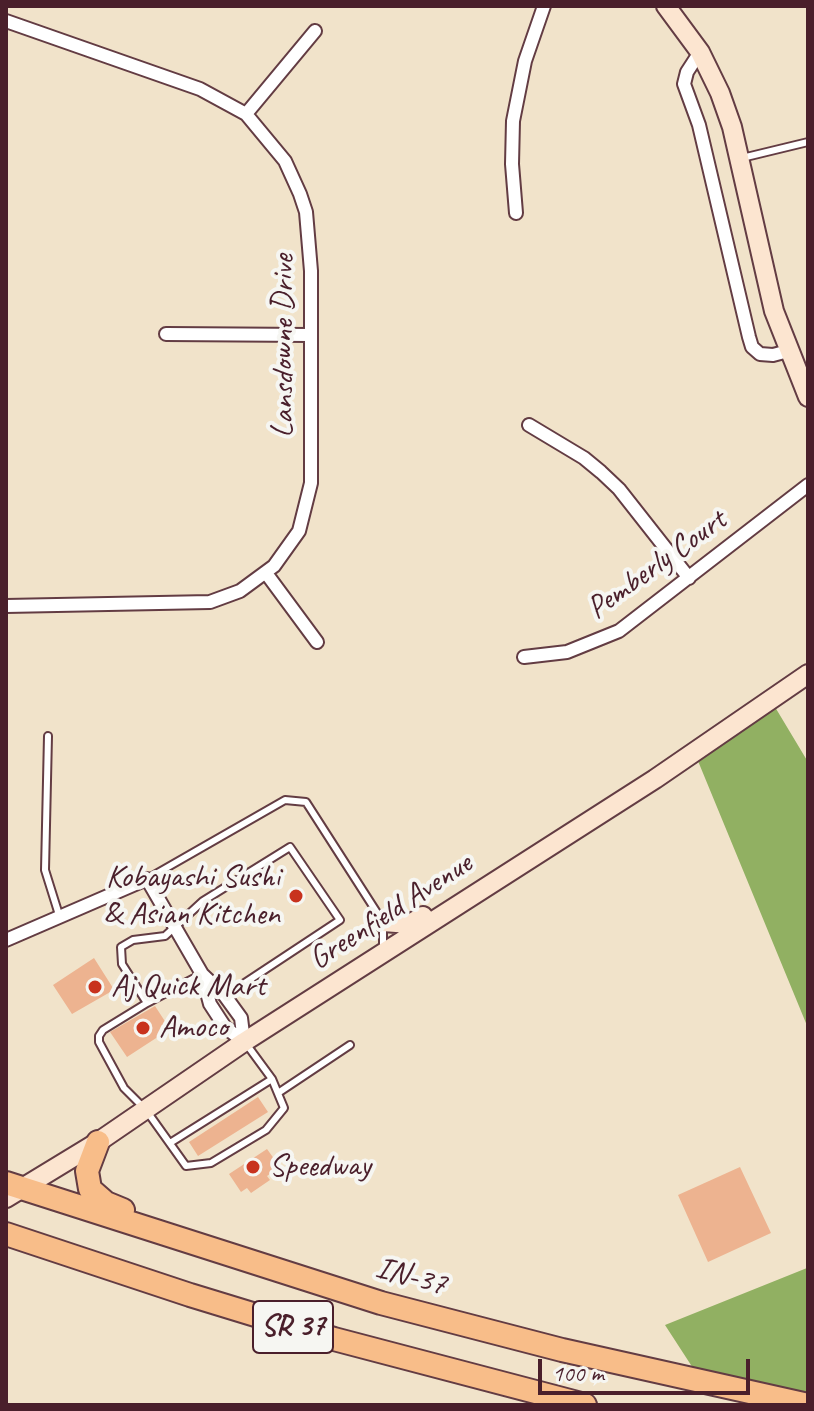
<!DOCTYPE html>
<html>
<head>
<meta charset="utf-8">
<style>
  body { margin:0 }
  #map { position:relative; width:814px; height:1411px; overflow:hidden; background:#f1e3ca; font-family:Caveat,sans-serif }
  canvas { display:block }
  .frame { position:absolute; inset:0; border:8px solid #4a1f2b; pointer-events:none }
  .scale { position:absolute; left:538px; top:1359px; width:212px; height:36px; box-sizing:border-box; border:4px solid #4a1f2b; border-top:0; padding-left:10px; font-size:24px; line-height:28px; white-space:nowrap; color:#4a1f2b; -webkit-text-stroke:6px #f6f6f2; paint-order:stroke }
</style>
</head>
<body>
<div id="map">
<canvas width="814" height="1411"></canvas>
<div class="frame"></div>
<div class="scale">100 m</div>
</div>
<script>
const g = document.querySelector('canvas').getContext('2d');
g.lineJoin = 'round';
function fill(path, color) {
  g.fillStyle = color;
  g.fill(path, 'evenodd');
}
function poly(rows) {
  const path = new Path2D();
  for (const r of rows) {
    path.moveTo(r[0], r[1]);
    for (let i = 2; i < r.length; i += 2) path.lineTo(r[i], r[i + 1]);
  }
  return path;
}
function stroke(path, color, width, dash) {
  g.strokeStyle = color;
  g.lineWidth = width;
  g.lineCap = dash ? 'butt' : 'round';
  g.setLineDash(dash || []);
  g.stroke(path);
}
function drawText(font, color, halo, rows, align = 'center') {
  g.font = font + ' Caveat,sans-serif';
  g.lineWidth = 8;
  g.setLineDash([]);
  g.textBaseline = 'middle';
  g.strokeStyle = halo;
  g.fillStyle = color;
  for (const [text, x, y, turn = 0] of rows) {
    g.save();
    g.translate(x, y);
    g.rotate((+turn || 0) * Math.PI / 180);
    g.textAlign = isNaN(turn) ? turn : align;
    if (halo) g.strokeText(text, 0, 0);
    g.fillText(text, 0, 0);
    g.restore();
  }
}
const forest = poly([
  [775,707,808,762,808,1028,698,761],
  [807,1268,808,1403,702,1382,665,1325]
]);
const building = poly([
  [94,958,113,988,112,991,72,1014,53,985],
  [155,1006,170,1029,127,1057,110,1032],
  [258,1097,268,1112,198,1156,189,1142],
  [267,1149,280,1167,267,1176,270,1180,251,1193,247,1188,241,1192,229,1174],
  [740,1167,771,1233,708,1262,678,1195]
]);
const lane = poly([
  [742,158,808,142],
  [48,736,45,870,60,918],
  [147,879,285,800,306,802,383,922,383,948],
  [202,974,147,1003,103,1030,99,1036,99,1042,124,1088,146,1110,186,1166,211,1163,266,1130,284,1108,272,1079,247,1045],
  [147,1003,122,964,121,947,133,940,165,936,203,901,290,847,340,920,225,996],
  [278,1093,350,1045],
  [170,1143,272,1079]
]);
const street = poly([
  [6,21,200,89,246,114,285,161,300,194,306,212,311,271,311,483,299,531,274,566,240,591,210,602,6,606],
  [700,52,687,72,684,84,699,125,749,337,752,347,760,354,773,355,788,351],
  [246,114,315,31],
  [516,213,512,164,513,121,525,61,544,6],
  [166,334,310,335],
  [529,425,584,458,601,472,619,489,689,578],
  [266,573,317,642],
  [524,657,567,652,619,631,808,485],
  [6,940,147,879,202,974,210,1004,225,1027,244,1042],
  [202,974,225,996,241,1018,244,1042]
]);
const secondary = poly([
  [666,6,700,52,720,93,732,127,774,311,808,397],
  [383,922,410,924,423,916],
  [6,1198,98,1142,244,1042,655,779,808,674]
]);
const highway = poly([
  [98,1142,87,1171,90,1189,106,1203,123,1210],
  [6,1183,381,1303,562,1350,808,1405],
  [6,1234,190,1295,334,1339,585,1405]
]);
const markers = [
  [296,896,8,"#c8321e"],
  [95,987,8,"#c8321e"],
  [143,1028,8,"#c8321e"],
  [253,1167,8,"#c8321e"]
];
const shields = [
  [293,1327,80]
];
const shieldNames = [
  ["SR 37",293,1327]
];
const streetNames = [
  ["Lansdowne Drive",284,346,-90],
  ["Pemberly Court",657,565,-36],
  ["Greenfield Avenue",391,912,-33],
  ["IN-37",411,1277,15]
];
const poiNames = [
  ["Kobayashi Sushi",280,878,"right"],
  ["& Asian Kitchen",280,915,"right"],
  ["Aj Quick Mart",111,987],
  ["Amoco",159,1028],
  ["Speedway",269,1167]
];
fill(forest, '#91b062');
fill(building, '#edb390');
stroke(lane, '#633c43', 10);
stroke(street, '#633c43', 16);
stroke(secondary, '#633c43', 22);
stroke(highway, '#633c43', 26);
stroke(lane, '#fff', 6);
stroke(street, '#fff', 12);
stroke(secondary, '#fce5d0', 18);
stroke(highway, '#f8bd89', 22);
for (const [x, y, r, color] of markers) {
  const dot = new Path2D();
  dot.arc(x, y, r, 0, 2 * Math.PI);
  g.fillStyle = color;
  g.fill(dot);
  stroke(dot, '#f6f6f2', 3);
}
for (const [x, y, w] of shields) {
  const box = new Path2D();
  box.roundRect(x - w / 2, y - 26, w, 52, 6);
  g.fillStyle = '#f6f6f2';
  g.fill(box);
  stroke(box, '#4a1f2b', 2);
}
drawText('bold 30px', '#4a1f2b', null, shieldNames);
drawText('32px', '#4a1f2b', '#f6f6f2', streetNames);
drawText('32px', '#4a1f2b', '#f6f6f2', poiNames, 'left');
</script>
</body>
</html>
